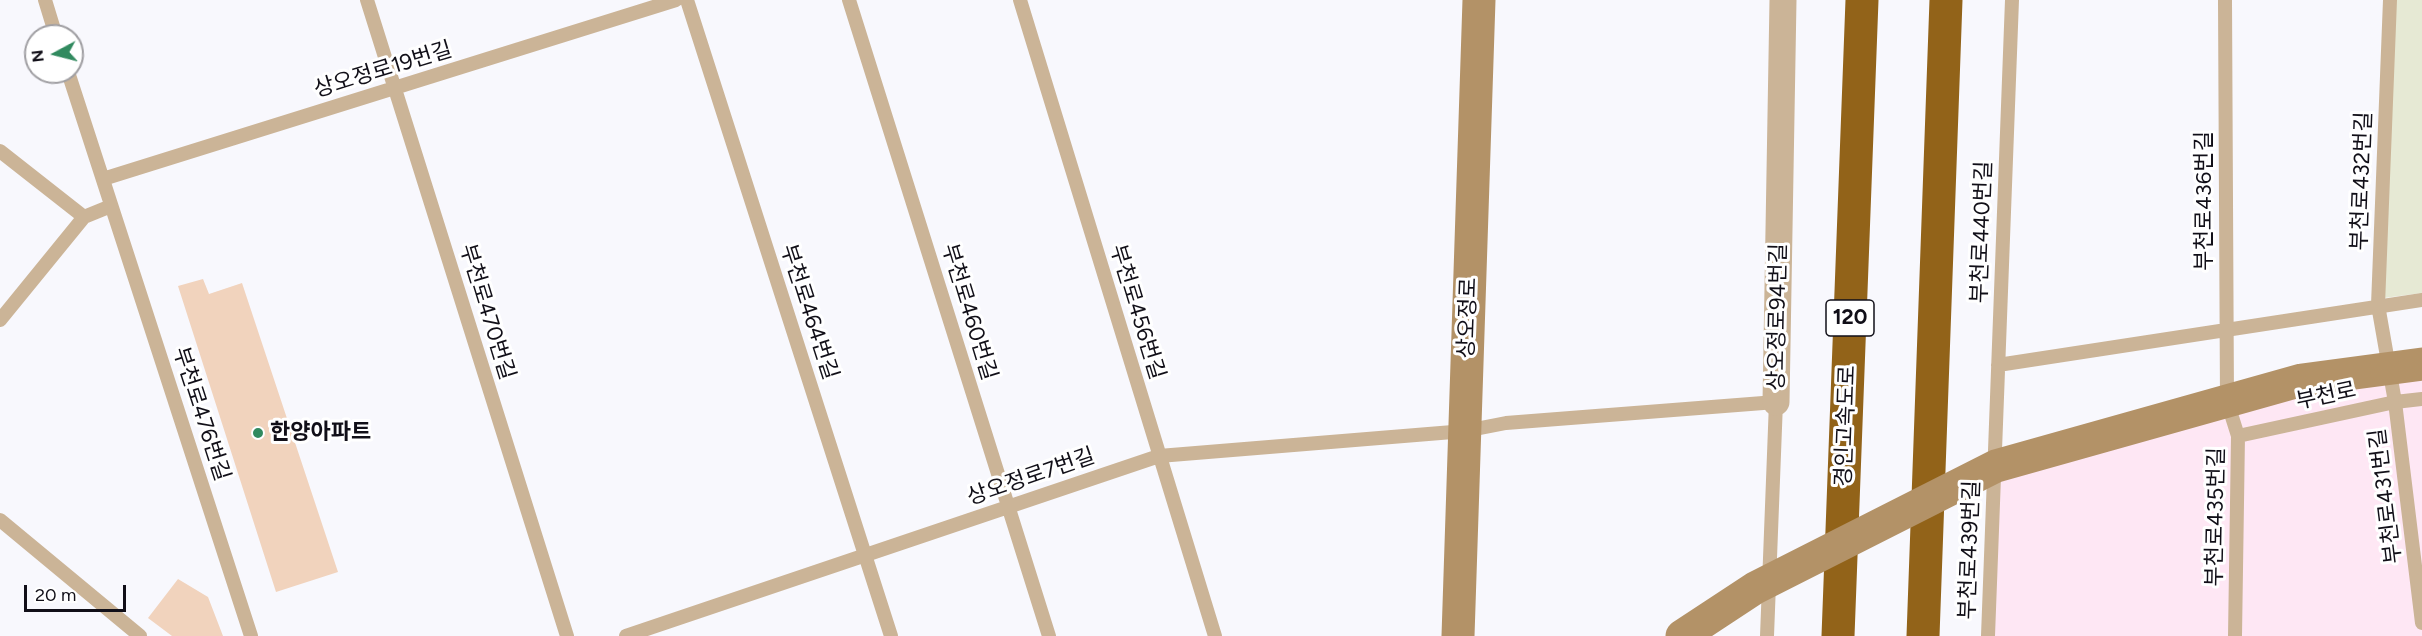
<!DOCTYPE html>
<html>
<head>
<meta charset="utf-8">
<style>
  body { margin:0 }
  #map { position:relative; width:2422px; height:636px; overflow:hidden; background:#f8f8fd; font-family:Figtree,sans-serif }
  canvas { display:block }
  .north { position:absolute; left:24px; top:24px; width:60px; height:60px; box-sizing:border-box; background:#fff; border:2px solid #a09fa3; border-radius:50%; rotate:263deg; font-size:16px; font-weight:700; line-height:24px; text-align:center; color:#110f18 }
  .north::after { content:''; display:block; margin:auto; width:21px; height:27px; background:#318a5f; clip-path:polygon(50% 0,100% 100%,50% 72%,0 100%) }
  .scale { position:absolute; left:24px; top:585px; width:102px; height:27px; box-sizing:border-box; border:3px solid #110f18; border-top:0; padding-left:8px; font-size:18px; line-height:21px; white-space:nowrap; color:#110f18; -webkit-text-stroke:4px #fff; paint-order:stroke }
</style>
</head>
<body>
<div id="map">
<canvas width="2422" height="636"></canvas>
<div class="north">N</div>
<div class="scale">20 m</div>
</div>
<script>
const g = document.querySelector('canvas').getContext('2d');
g.lineJoin = 'round';
function fill(path, color) {
  g.fillStyle = color;
  g.fill(path, 'evenodd');
}
function poly(rows) {
  const path = new Path2D();
  for (const r of rows) {
    path.moveTo(r[0], r[1]);
    for (let i = 2; i < r.length; i += 2) path.lineTo(r[i], r[i + 1]);
  }
  return path;
}
function stroke(path, color, width, dash) {
  g.strokeStyle = color;
  g.lineWidth = width;
  g.lineCap = dash ? 'butt' : 'round';
  g.setLineDash(dash || []);
  g.stroke(path);
}
function drawText(font, color, halo, rows, align = 'center') {
  g.font = font + ' Figtree,"Noto Sans KR",sans-serif';
  g.lineWidth = 6;
  g.setLineDash([]);
  g.textBaseline = 'middle';
  g.strokeStyle = halo;
  g.fillStyle = color;
  for (const [text, x, y, turn = 0] of rows) {
    g.save();
    g.translate(x, y);
    g.rotate((+turn || 0) * Math.PI / 180);
    g.textAlign = isNaN(turn) ? turn : align;
    if (halo) g.strokeText(text, 0, 0);
    g.fillText(text, 0, 0);
    g.restore();
  }
}
const industrial = poly([
  [2422,364,2422,636,1989,636,1996,466]
]);
const green = poly([
  [2396,0,2422,0,2422,293,2384,298]
]);
const building = poly([
  [203,279,209,294,242,283,338,572,276,592,178,286],
  [178,579,208,597,223,636,172,636,148,618]
]);
const lane = poly([
  [45,0,56,36],
  [367,0,567,636],
  [687,0,891,636],
  [849,0,1049,636],
  [1020,0,1215,636],
  [2225,0,2227,401,2238,436,2235,636],
  [2390,0,2378,305,2395,402,2422,623],
  [68,72,251,636],
  [0,151,84,217,111,206],
  [103,179,676,0],
  [0,320,84,217],
  [1998,365,2422,300],
  [2238,436,2395,402,2422,399],
  [0,520,140,636],
  [626,636,1159,456,1465,431,1506,423,1776,402,1767,636],
  [1988,636,2012,0]
]);
const street = poly([
  [1776,402,1783,0]
]);
const secondary = poly([
  [1458,636,1479,0]
]);
const highway = poly([
  [1838,636,1862,0],
  [1923,636,1946,0]
]);
const secondaryBridge = poly([
  [1682,636,1755,588,1996,466,2302,380,2422,364]
]);
const markers = [
  [258,433,6,"#318a5f"]
];
const shields = [
  [1850,318,48]
];
const shieldNames = [
  ["120",1850,318]
];
const streetNames = [
  ["상오정로19번길",383,70,-17],
  ["부천로432번길",2362,181,-88],
  ["부천로436번길",2205,201,-90],
  ["부천로440번길",1982,232,-88],
  ["부천로470번길",487,312,73],
  ["부천로464번길",809,312,72],
  ["부천로460번길",969,312,73],
  ["부천로456번길",1137,312,73],
  ["상오정로94번길",1778,317,-89],
  ["상오정로",1468,318,-88],
  ["부천로",2326,396,-12],
  ["부천로476번길",201,414,72],
  ["경인고속도로",1846,426,-88],
  ["상오정로7번길",1031,477,-19],
  ["부천로431번길",2386,496,-97],
  ["부천로435번길",2216,517,-89],
  ["부천로439번길",1970,550,-88]
];
const poiNames = [
  ["한양아파트",270,433]
];
fill(industrial, '#fee7f4');
fill(green, '#e6e9d4');
fill(building, '#f1d3bd');
stroke(lane, '#cbb497', 14);
stroke(street, '#cbb497', 27);
stroke(secondary, '#b39267', 33);
stroke(highway, '#926319', 33);
stroke(secondaryBridge, '#b39267', 33);
for (const [x, y, r, color] of markers) {
  const dot = new Path2D();
  dot.arc(x, y, r, 0, 2 * Math.PI);
  g.fillStyle = color;
  g.fill(dot);
  stroke(dot, '#fff', 2);
}
for (const [x, y, w] of shields) {
  const box = new Path2D();
  box.roundRect(x - w / 2, y - 18, w, 36, 4.5);
  g.fillStyle = '#fff';
  g.fill(box);
  stroke(box, '#110f18', 1.5);
}
drawText('bold 21px', '#110f18', null, shieldNames);
drawText('22px', '#110f18', '#fff', streetNames);
drawText('bold 22px', '#110f18', '#fff', poiNames, 'left');
</script>
</body>
</html>
